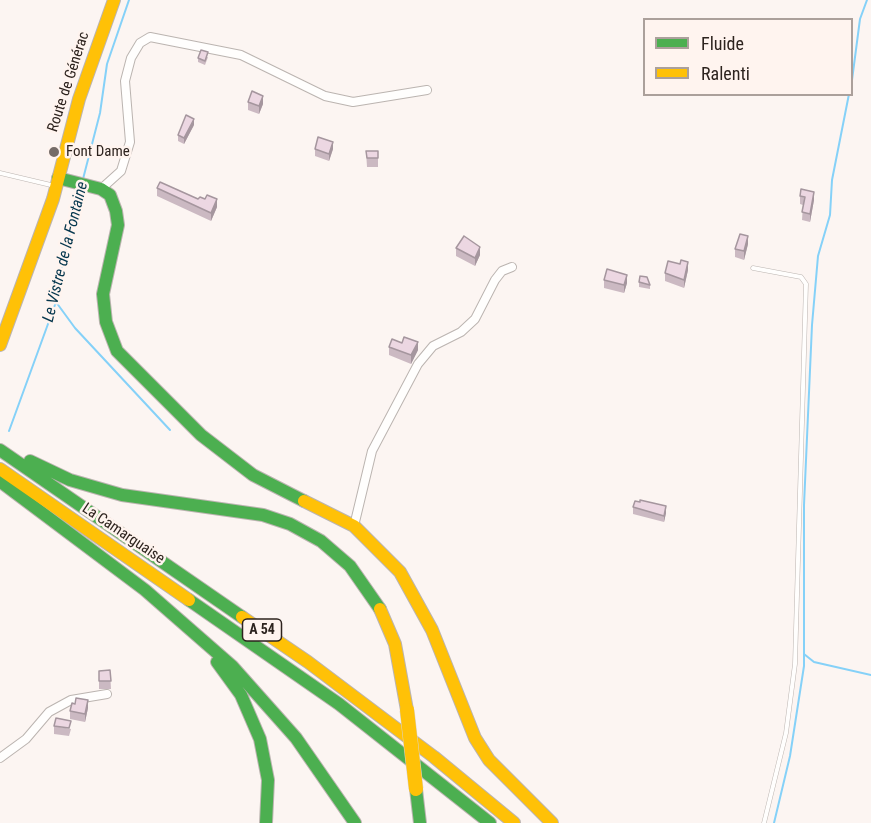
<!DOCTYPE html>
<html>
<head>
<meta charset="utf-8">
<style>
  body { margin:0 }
  #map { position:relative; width:871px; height:823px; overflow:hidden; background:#fcf5f2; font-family:"Roboto Condensed",sans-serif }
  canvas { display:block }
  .legend { position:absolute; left:643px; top:18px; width:210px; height:78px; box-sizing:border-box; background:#fff4ef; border:2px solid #aba09b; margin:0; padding:8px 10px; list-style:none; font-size:18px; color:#2d231e }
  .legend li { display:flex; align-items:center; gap:12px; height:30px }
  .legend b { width:30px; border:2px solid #aba09b }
</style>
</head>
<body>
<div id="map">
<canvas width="871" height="823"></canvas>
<ul class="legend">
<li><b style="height:8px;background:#4caf50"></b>Fluide</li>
<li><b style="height:8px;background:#ffc107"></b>Ralenti</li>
</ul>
</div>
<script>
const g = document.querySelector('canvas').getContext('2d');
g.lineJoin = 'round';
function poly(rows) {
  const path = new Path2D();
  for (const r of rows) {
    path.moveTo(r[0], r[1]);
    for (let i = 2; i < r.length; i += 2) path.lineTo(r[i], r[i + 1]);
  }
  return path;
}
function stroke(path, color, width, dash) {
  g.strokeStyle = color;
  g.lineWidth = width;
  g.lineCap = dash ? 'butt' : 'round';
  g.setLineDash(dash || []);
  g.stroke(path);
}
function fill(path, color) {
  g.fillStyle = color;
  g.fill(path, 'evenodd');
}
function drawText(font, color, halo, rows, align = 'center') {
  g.font = font + ' "Roboto Condensed",sans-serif';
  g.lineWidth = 5;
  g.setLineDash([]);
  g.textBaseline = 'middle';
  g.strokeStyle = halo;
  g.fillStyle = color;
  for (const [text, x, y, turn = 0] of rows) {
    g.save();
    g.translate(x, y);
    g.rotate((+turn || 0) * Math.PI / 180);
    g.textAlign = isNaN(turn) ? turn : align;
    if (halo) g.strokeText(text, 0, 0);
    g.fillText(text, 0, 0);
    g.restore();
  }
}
const stream = poly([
  [852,80,860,19,867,0],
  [83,179,100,113,107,64,129,0],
  [56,302,75,328,170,430],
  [9,431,56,302,56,292,81,187],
  [804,654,814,662,871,675],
  [774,823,790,756,804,666,804,505,812,325,818,256,830,215,832,180,849,94]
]);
const lane = poly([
  [0,173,55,186],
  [753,268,801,277,806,284,795,664,786,733,764,823]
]);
const street = poly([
  [101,189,121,171,125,158,130,142,125,81,131,58,140,43,150,37,241,55,325,96,353,102,427,90],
  [354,526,372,451,418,364,433,346,461,332,475,319,495,280,502,271,512,267],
  [0,758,26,739,49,712,71,700,107,694]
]);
const fast = poly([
  [58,178,101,189,110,195,116,211,118,225,103,294,106,322,117,351,201,435,253,475,304,501],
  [0,450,242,617],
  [30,461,70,480,122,495,263,515,290,524,321,541,350,566,380,609],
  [1,482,145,590,232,666,296,738,355,823],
  [189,600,339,704,490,823],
  [217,662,241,695,260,739,268,780,266,823],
  [416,789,420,823]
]);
const slow = poly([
  [0,345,53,199,79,99,114,0],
  [0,469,189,600],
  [304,501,354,526,400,572,432,630,475,738,489,760,552,823],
  [380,609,395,644,407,710],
  [242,617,308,662,434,757,514,823]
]);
const slowBridge = poly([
  [407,710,416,789]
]);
const wall = poly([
  [208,57,205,65,198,62,198,58],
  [248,102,263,104,259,114,248,110],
  [194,125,184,144,178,141,178,135],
  [315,149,333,149,329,161,315,156],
  [366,151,378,151,378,167,367,167],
  [157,188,217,207,211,221,157,196],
  [800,196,814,200,810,222,802,220,803,205,800,204],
  [748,244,744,260,735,257,735,249],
  [456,248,480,255,475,266,456,256],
  [680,264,688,270,684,288,665,281,665,273],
  [604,280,627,283,624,293,604,288],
  [639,282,650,285,650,289,639,287],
  [389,347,418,350,411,364,389,355],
  [633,507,666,513,664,522,633,514],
  [110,670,111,689,99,689,99,671],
  [88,708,85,722,70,719,70,711],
  [54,726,71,729,69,736,54,734]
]);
const shadedWall = poly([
  [263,96,263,104,259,114,259,106],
  [194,119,194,125,184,144,184,138],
  [333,142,333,149,329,161,329,154],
  [814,192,814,200,810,222,810,214],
  [217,199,217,207,211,221,211,213],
  [748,236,748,244,744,260,744,251],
  [480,247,480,255,475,266,475,258],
  [688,262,688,270,684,288,684,280],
  [627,275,627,283,624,293,624,285],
  [418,342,418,350,411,364,411,355],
  [666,506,666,513,664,522,664,516],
  [88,700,88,708,85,722,85,714]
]);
const building = poly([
  [201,50,208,52,205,61,198,58,201,50],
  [252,91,263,96,259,106,248,102,252,91],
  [186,115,194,119,184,138,178,135,186,115],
  [318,137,333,142,329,154,315,149,318,137],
  [366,151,378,151,378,158,367,158,366,151],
  [160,182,198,199,200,197,205,199,207,195,217,199,211,213,157,188,160,182],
  [801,189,814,192,810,214,802,212,805,197,800,196,801,189],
  [740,234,748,236,744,251,735,249,740,234],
  [464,236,480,247,475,258,456,248,464,236],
  [681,260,688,262,684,280,665,273,668,261,680,264,681,260],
  [607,269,627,275,624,285,604,280,607,269],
  [640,276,647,277,650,285,639,282,640,276],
  [404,337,418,342,411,355,389,347,392,339,402,343,404,337],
  [640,500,666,506,664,516,633,507,635,501,640,502,640,500],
  [110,670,111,681,99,681,99,671,110,670],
  [76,698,88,700,85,714,70,711,72,703,75,704,76,698],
  [56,718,71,721,69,728,54,726,56,718]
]);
const markers = [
  [54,152,6,"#756c68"]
];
const shields = [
  [262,630,39]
];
const shieldNames = [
  ["A 54",262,630]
];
const streetNames = [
  ["Route de Générac",69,82,-72],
  ["La Camarguaise",123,534,34]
];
const poiNames = [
  ["Font Dame",66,152]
];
const waterNames = [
  ["Le Vistre de la Fontaine",66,252,-76]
];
stroke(stream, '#85d1f8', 2);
stroke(lane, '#bbb4b0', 5);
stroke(street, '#bbb4b0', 10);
stroke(fast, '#bbb4b0', 14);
stroke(slow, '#bbb4b0', 14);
stroke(lane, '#fffefd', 4);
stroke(street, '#fffefd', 8);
stroke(fast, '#4caf50', 12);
stroke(slow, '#ffc107', 12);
stroke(slowBridge, '#d8d3d2', 15, []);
stroke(slowBridge, '#ffc107', 14);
fill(wall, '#cbb9c2');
fill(shadedWall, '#a5969e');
fill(building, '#ecd7e2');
stroke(building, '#a5969e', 1.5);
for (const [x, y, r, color] of markers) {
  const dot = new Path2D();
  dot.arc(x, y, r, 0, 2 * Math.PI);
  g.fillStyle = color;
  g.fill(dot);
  stroke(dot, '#fff4ef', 2);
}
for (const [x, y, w] of shields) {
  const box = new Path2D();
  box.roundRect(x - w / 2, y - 11, w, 22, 4.5);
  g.fillStyle = '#fff4ef';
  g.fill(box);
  stroke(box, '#2d231e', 1.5);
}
drawText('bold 14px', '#2d231e', null, shieldNames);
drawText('15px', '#2d231e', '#fff4ef', streetNames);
drawText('15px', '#2d231e', '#fff4ef', poiNames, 'left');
drawText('italic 16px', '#04364d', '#fff4ef', waterNames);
</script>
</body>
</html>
